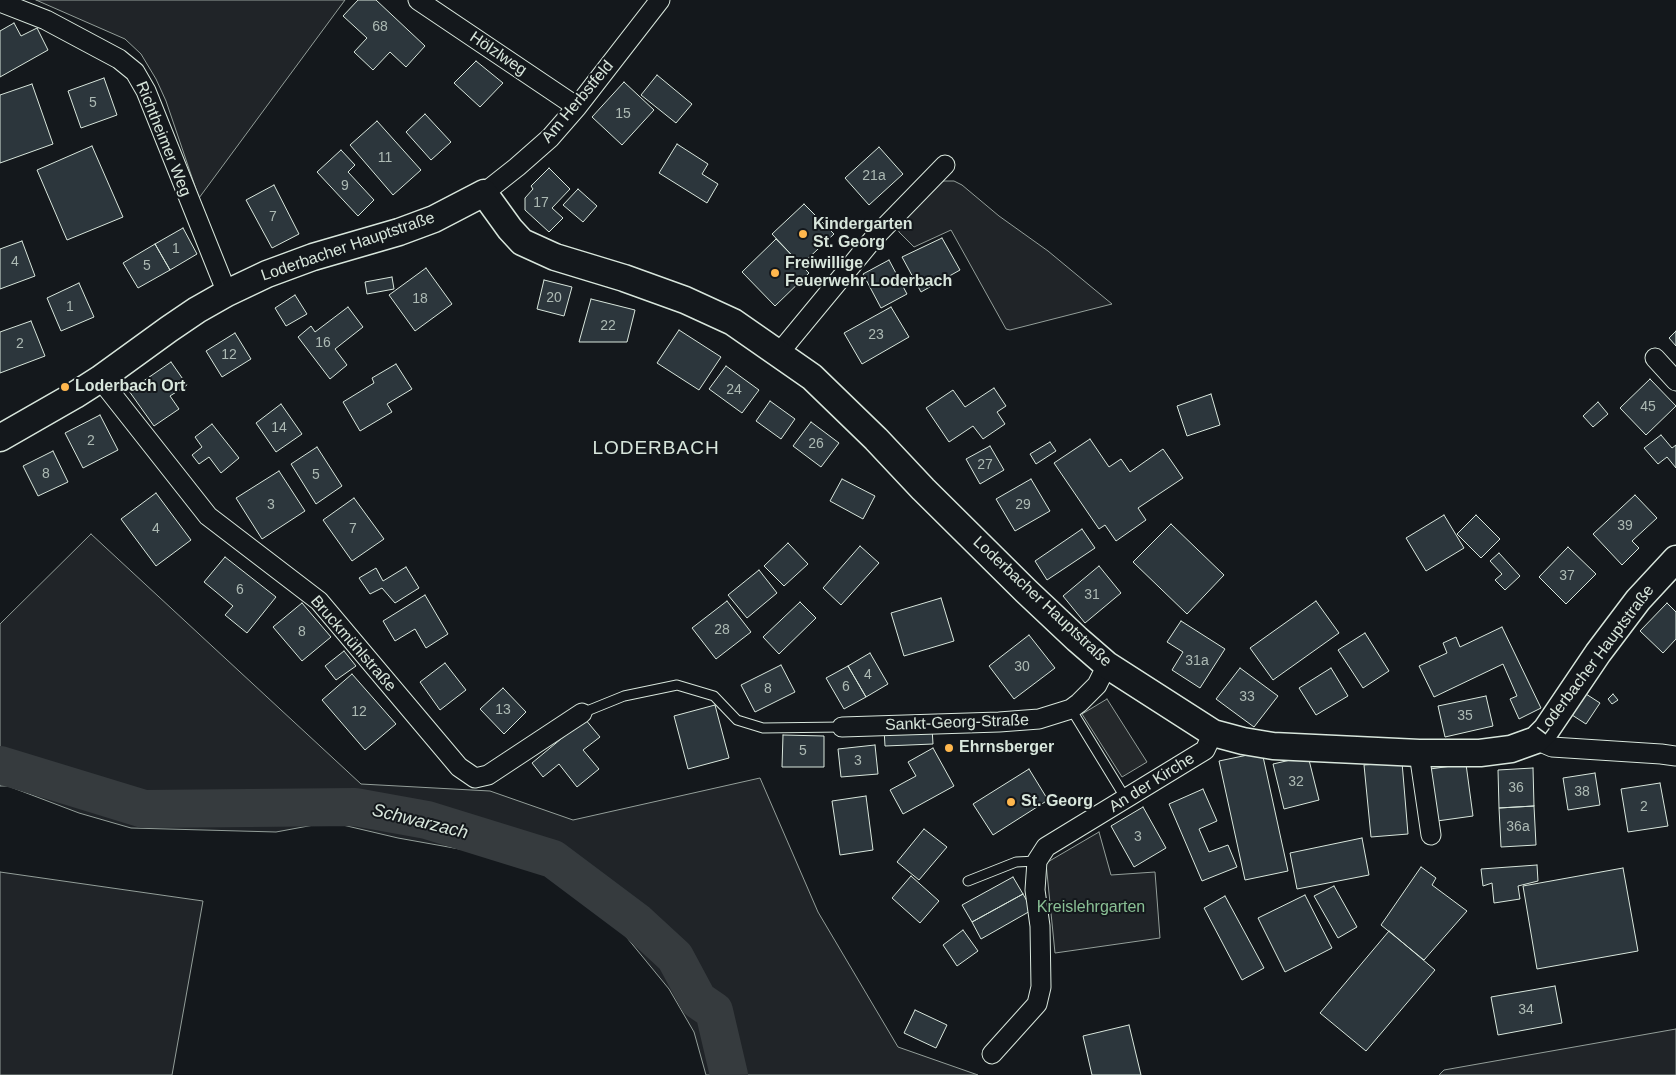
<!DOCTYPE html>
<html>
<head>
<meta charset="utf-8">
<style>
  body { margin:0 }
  canvas { display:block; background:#14181c }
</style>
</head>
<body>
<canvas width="1676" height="1075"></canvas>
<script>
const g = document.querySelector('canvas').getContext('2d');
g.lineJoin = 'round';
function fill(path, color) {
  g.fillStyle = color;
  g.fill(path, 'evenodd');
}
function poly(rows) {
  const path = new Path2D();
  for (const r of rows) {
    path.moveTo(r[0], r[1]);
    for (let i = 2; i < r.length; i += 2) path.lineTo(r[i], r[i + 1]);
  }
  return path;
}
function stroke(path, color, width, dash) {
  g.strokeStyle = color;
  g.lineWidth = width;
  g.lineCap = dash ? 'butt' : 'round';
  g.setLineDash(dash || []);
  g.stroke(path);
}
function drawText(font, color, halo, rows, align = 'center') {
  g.font = font + ' Arial,sans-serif';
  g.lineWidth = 4;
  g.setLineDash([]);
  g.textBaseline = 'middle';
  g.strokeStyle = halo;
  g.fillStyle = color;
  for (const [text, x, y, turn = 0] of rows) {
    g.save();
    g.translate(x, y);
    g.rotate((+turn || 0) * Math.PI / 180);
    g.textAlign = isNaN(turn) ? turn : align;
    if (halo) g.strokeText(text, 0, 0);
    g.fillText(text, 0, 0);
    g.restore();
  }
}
const green = poly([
  [36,0,345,0,199,198,166,101,156,79,141,54,125,39,36,0],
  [943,181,954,181,962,185,999,216,1048,251,1112,304,1010,330,1006,329,951,230,914,247,899,232,898,228,900,223,943,181],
  [91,534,361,784,490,791,573,820,760,778,818,912,898,1047,978,1075,706,1075,694,1032,669,989,619,928,573,886,510,858,398,838,330,822,276,832,131,828,79,813,8,786,0,786,0,624,91,534],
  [1099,832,1111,875,1155,872,1160,938,1055,953,1046,863,1099,832],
  [0,872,203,901,172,1075,0,1075,0,872],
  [1676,1029,1676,1075,1439,1075,1444,1070,1676,1029]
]);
const parking = poly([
  [1107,699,1147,762,1122,777,1082,714,1107,699]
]);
const river = poly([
  [0,765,144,809,355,807,427,820,553,859,637,922,675,957,698,1000,714,1011,729,1075]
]);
const building = poly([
  [358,0,376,0,425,46,406,67,390,52,373,70,354,52,367,38,343,16,358,0],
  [14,23,21,36,37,28,48,50,0,77,0,31,14,23],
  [476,61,503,83,480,107,454,83,476,61],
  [657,75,692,104,676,123,641,95,657,75],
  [104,78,117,115,81,128,68,91,104,78],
  [624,82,654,110,622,145,592,117,624,82],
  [32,84,53,144,0,163,0,95,32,84],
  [425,114,451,142,431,160,406,132,425,114],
  [377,121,421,170,393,195,350,145,377,121],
  [677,144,708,164,702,174,718,184,707,203,659,173,677,144],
  [92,146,123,217,67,240,37,170,92,146],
  [879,147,903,174,869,205,845,178,879,147],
  [341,150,355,165,348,172,374,200,358,216,317,172,341,150],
  [549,168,570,189,552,208,563,218,549,232,525,210,525,198,533,189,531,186,549,168],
  [274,185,299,234,272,248,246,200,274,185],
  [578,189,597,206,583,222,563,205,578,189],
  [804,204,834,234,801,265,772,234,804,204],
  [183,228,197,254,170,270,155,244,183,228],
  [942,238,960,270,921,292,902,257,942,238],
  [776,239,809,273,775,306,742,272,776,239],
  [22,241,35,276,0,289,0,249,22,241],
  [155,244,170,270,138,288,123,263,155,244],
  [889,260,907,294,881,308,863,274,889,260],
  [426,268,452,304,415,331,389,295,426,268],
  [392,277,394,289,367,294,365,282,392,277],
  [544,280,572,287,564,316,537,309,544,280],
  [79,283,94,317,61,331,47,298,79,283],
  [295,295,307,314,286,326,275,308,295,295],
  [591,299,635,310,627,342,579,342,591,299],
  [348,307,363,327,335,349,347,365,330,379,298,337,311,326,315,332,348,307],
  [891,307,909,337,862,364,844,333,891,307],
  [31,321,45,356,0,373,0,332,31,321],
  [679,330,721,357,699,390,657,363,679,330],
  [1676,331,1676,346,1669,338,1676,331],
  [235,333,251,359,222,377,206,351,235,333],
  [171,362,187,385,170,396,179,409,154,426,129,391,171,362],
  [396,364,412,389,387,404,392,412,360,431,343,402,374,383,372,378,396,364],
  [726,366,759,390,742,413,709,389,726,366],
  [1650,379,1676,406,1646,435,1620,408,1650,379],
  [994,388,1006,406,997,412,1005,424,983,439,973,426,949,442,926,408,953,390,965,407,994,388],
  [1211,394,1220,425,1187,436,1177,406,1211,394],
  [770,401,795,419,781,439,756,421,770,401],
  [1598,402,1608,414,1593,427,1583,416,1598,402],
  [281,404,302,434,276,452,256,423,281,404],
  [100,415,118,450,83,468,65,433,100,415],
  [811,422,839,443,821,467,793,446,811,422],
  [212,424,239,458,221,473,209,457,199,464,192,455,202,447,195,437,212,424],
  [1661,435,1672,448,1676,445,1676,468,1667,457,1658,464,1644,448,1661,435],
  [1090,439,1109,467,1121,459,1130,472,1163,449,1183,478,1138,508,1146,520,1116,541,1105,525,1099,529,1054,463,1090,439],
  [1050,442,1056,451,1036,464,1030,454,1050,442],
  [990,446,1004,470,980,484,966,459,990,446],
  [317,447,342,486,316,504,291,464,317,447],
  [53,451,68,482,38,496,23,466,53,451],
  [279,471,305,511,262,539,236,498,279,471],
  [842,479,875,496,863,519,830,501,842,479],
  [1031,479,1050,511,1015,531,996,499,1031,479],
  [156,493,191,540,156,566,121,519,156,493],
  [1635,495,1657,518,1632,541,1639,548,1622,565,1593,534,1635,495],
  [354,498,384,539,352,561,323,520,354,498],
  [1444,515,1464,548,1426,571,1406,538,1444,515],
  [1476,515,1500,539,1481,558,1457,534,1476,515],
  [1171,524,1224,575,1187,614,1133,562,1171,524],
  [1082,529,1095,548,1047,580,1035,561,1082,529],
  [788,543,808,564,784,586,764,566,788,543],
  [860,546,879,563,841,605,823,588,860,546],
  [1568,547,1596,574,1566,604,1539,577,1568,547],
  [1499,553,1520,576,1505,590,1495,580,1502,574,1490,561,1499,553],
  [225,557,276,597,247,633,225,615,233,606,204,582,225,557],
  [1099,566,1121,593,1085,623,1063,596,1099,566],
  [406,567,419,588,395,603,382,588,370,594,359,578,376,568,383,581,406,567],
  [759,570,777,593,747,618,728,595,759,570],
  [425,595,448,634,426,648,415,629,395,641,383,621,425,595],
  [941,598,954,641,904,656,891,613,941,598],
  [727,601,751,632,716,659,692,628,727,601],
  [1316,601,1339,633,1273,680,1250,648,1316,601],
  [800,602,816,618,779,654,763,637,800,602],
  [302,603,331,637,302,661,273,627,302,603],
  [1667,603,1676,612,1676,639,1663,653,1640,631,1667,603],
  [1181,621,1225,649,1200,688,1172,670,1183,652,1167,642,1181,621],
  [1502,627,1541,708,1519,719,1510,699,1517,696,1503,664,1434,697,1419,666,1447,653,1443,643,1456,637,1460,647,1502,627],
  [1365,633,1389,671,1363,688,1338,650,1365,633],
  [1029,635,1055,668,1014,699,989,666,1029,635],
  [344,651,356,666,336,680,325,666,344,651],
  [870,653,888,684,866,697,848,666,870,653],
  [445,663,466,690,440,710,420,682,445,663],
  [781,665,795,692,755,712,741,685,781,665],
  [848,666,866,697,844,709,826,678,848,666],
  [1240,668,1278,696,1254,727,1216,699,1240,668],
  [1331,668,1348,696,1316,715,1299,688,1331,668],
  [352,674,396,724,365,750,322,700,352,674],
  [503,688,526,712,504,734,480,709,503,688],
  [1586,694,1600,703,1586,724,1572,715,1586,694],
  [1613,694,1618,700,1612,704,1608,699,1613,694],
  [1486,696,1493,726,1445,737,1438,706,1486,696],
  [715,705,729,758,688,769,674,716,715,705],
  [585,719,600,737,583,750,599,769,577,787,559,764,543,777,532,763,585,719],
  [932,728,933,744,885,746,884,729,932,728],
  [783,735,824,736,824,767,782,767,783,735],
  [875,745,878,774,841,777,838,749,875,745],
  [933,748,954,786,903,814,890,790,916,776,908,762,933,748],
  [1262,752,1288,871,1245,880,1219,761,1262,752],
  [1308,756,1319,800,1284,809,1273,764,1308,756],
  [1402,762,1408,834,1371,837,1364,765,1402,762],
  [1466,764,1473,816,1437,821,1430,769,1466,764],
  [1533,768,1534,806,1499,808,1498,770,1533,768],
  [1029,769,1048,800,993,835,973,804,1029,769],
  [1595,773,1600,805,1568,810,1563,778,1595,773],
  [1660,783,1668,826,1628,832,1621,789,1660,783],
  [1203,789,1217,821,1199,829,1209,852,1228,845,1237,867,1202,881,1169,804,1203,789],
  [866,796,873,850,840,855,832,801,866,796],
  [1534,806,1536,845,1501,847,1499,808,1534,806],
  [1143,807,1166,848,1134,867,1111,826,1143,807],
  [924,829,947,847,919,880,897,862,924,829],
  [1362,838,1369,875,1297,889,1290,853,1362,838],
  [1537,865,1538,881,1518,886,1520,899,1494,903,1492,883,1483,886,1481,869,1537,865],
  [1421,867,1436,878,1432,885,1467,911,1424,960,1381,925,1421,867],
  [1623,868,1638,951,1537,969,1523,886,1623,868],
  [911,876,939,901,920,923,892,898,911,876],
  [1013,877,1023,894,972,922,962,905,1013,877],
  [1334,886,1357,927,1338,938,1314,896,1334,886],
  [1023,894,1032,910,981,939,972,922,1023,894],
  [1305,895,1332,948,1285,972,1258,918,1305,895],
  [1225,896,1264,968,1242,980,1204,908,1225,896],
  [963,930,978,951,957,966,943,945,963,930],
  [1389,931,1435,970,1366,1051,1320,1013,1389,931],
  [1555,986,1562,1023,1498,1035,1491,997,1555,986],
  [915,1010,947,1025,936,1048,904,1033,915,1010],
  [1129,1025,1141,1075,1092,1075,1083,1036,1129,1025]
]);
const lane = poly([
  [1071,709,1126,799],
  [582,713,624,696,677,685,714,696,737,720,763,728,842,727],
  [968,881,1016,862,1037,861]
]);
const street = poly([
  [418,0,577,107],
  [0,2,46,20,119,59,135,72,146,91,227,293],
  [484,193,517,167,550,138,577,107,660,0],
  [779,353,874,238,945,165],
  [1655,358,1676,381],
  [100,379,208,516,319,601,459,767,475,778,488,775,582,713],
  [842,727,999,722,1039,719,1071,709,1079,703,1097,685,1107,665],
  [1536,740,1552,747,1661,754,1676,756],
  [1419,753,1431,835],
  [992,1054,1037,1004,1041,987,1040,926,1035,890,1037,861,1046,847,1205,750,1213,733]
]);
const secondary = poly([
  [0,438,75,395,100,379,169,329,197,310,227,293,267,274,313,257,399,232,434,219,484,193,510,229,522,242,555,257,624,278,685,300,733,322,812,377,876,439,923,489,1026,591,1077,639,1107,665,1213,733,1243,741,1273,746,1419,753,1480,753,1511,749,1536,740,1546,730,1598,653,1638,600,1676,559]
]);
const markers = [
  [803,234,5,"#ffb74d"],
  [775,273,5,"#ffb74d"],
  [65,387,5,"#ffb74d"],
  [949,748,5,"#ffb74d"],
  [1011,802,5,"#ffb74d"]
];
const numberNames = [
  ["68",380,27],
  ["5",93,103],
  ["15",623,114],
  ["11",385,158],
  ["21a",874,176],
  ["9",345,186],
  ["17",541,203],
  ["7",273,217],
  ["1",176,249],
  ["4",15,262],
  ["5",147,266],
  ["20",554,298],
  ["18",420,299],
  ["1",70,307],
  ["22",608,326],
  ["23",876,335],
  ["16",323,343],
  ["2",20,344],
  ["12",229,355],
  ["24",734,390],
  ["45",1648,407],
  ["14",279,428],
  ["2",91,441],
  ["26",816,444],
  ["27",985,465],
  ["8",46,474],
  ["5",316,475],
  ["3",271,505],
  ["29",1023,505],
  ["39",1625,526],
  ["4",156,529],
  ["7",353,529],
  ["37",1567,576],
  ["6",240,590],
  ["31",1092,595],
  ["28",722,630],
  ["8",302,632],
  ["31a",1197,661],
  ["30",1022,667],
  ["4",868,675],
  ["6",846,687],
  ["8",768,689],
  ["33",1247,697],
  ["13",503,710],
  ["12",359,712],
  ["35",1465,716],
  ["5",803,751],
  ["3",858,761],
  ["32",1296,782],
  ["36",1516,788],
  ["38",1582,792],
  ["2",1644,807],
  ["36a",1518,827],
  ["3",1138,837],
  ["34",1526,1010]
];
const streetNames = [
  ["Hölzlweg",498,54,34],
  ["Am Herbstfeld",578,102,-50],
  ["Richtheimer Weg",163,139,68],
  ["Loderbacher Hauptstraße",348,247,-19],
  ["Loderbacher Hauptstraße",1042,602,43],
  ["Bruckmühlstraße",353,644,49],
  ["Loderbacher Hauptstraße",1596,660,-53],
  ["Sankt-Georg-Straße",957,723,-2],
  ["An der Kirche",1152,783,-32]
];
const poiNames = [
  ["Kindergarten",813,225],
  ["St. Georg",813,243],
  ["Freiwillige",785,264],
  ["Feuerwehr Loderbach",785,282],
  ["Loderbach Ort",75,387],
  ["Ehrnsberger",959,748],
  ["St. Georg",1021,802]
];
const parkNames = [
  ["Kreislehrgarten",1091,908]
];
const waterNames = [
  ["Schwarzach",420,822,14]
];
const quarterNames = [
  ["LODERBACH",656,449]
];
fill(green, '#202428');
stroke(green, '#939e99', 1);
fill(parking, '#24282b');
stroke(parking, '#939e99', 1);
stroke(river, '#363b3e', 38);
fill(building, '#2c363c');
stroke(building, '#d8e6dc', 1);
stroke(lane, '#d8e6dc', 11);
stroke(street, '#d8e6dc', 21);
stroke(secondary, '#d8e6dc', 29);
stroke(lane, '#14181c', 9);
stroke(street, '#14181c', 19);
stroke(secondary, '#14181c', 26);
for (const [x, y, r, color] of markers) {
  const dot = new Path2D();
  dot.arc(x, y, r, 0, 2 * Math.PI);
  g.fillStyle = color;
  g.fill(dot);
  stroke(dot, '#14181c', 2);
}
drawText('14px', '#adbab4', null, numberNames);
drawText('16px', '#d8e6dc', '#14181c', streetNames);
drawText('bold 16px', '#d8e6dc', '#14181c', poiNames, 'left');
drawText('16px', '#8ac095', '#14181c', parkNames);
drawText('italic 18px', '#d8e6dc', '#14181c', waterNames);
g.letterSpacing = '1px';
drawText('19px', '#d8e6dc', '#14181c', quarterNames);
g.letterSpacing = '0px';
</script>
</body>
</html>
